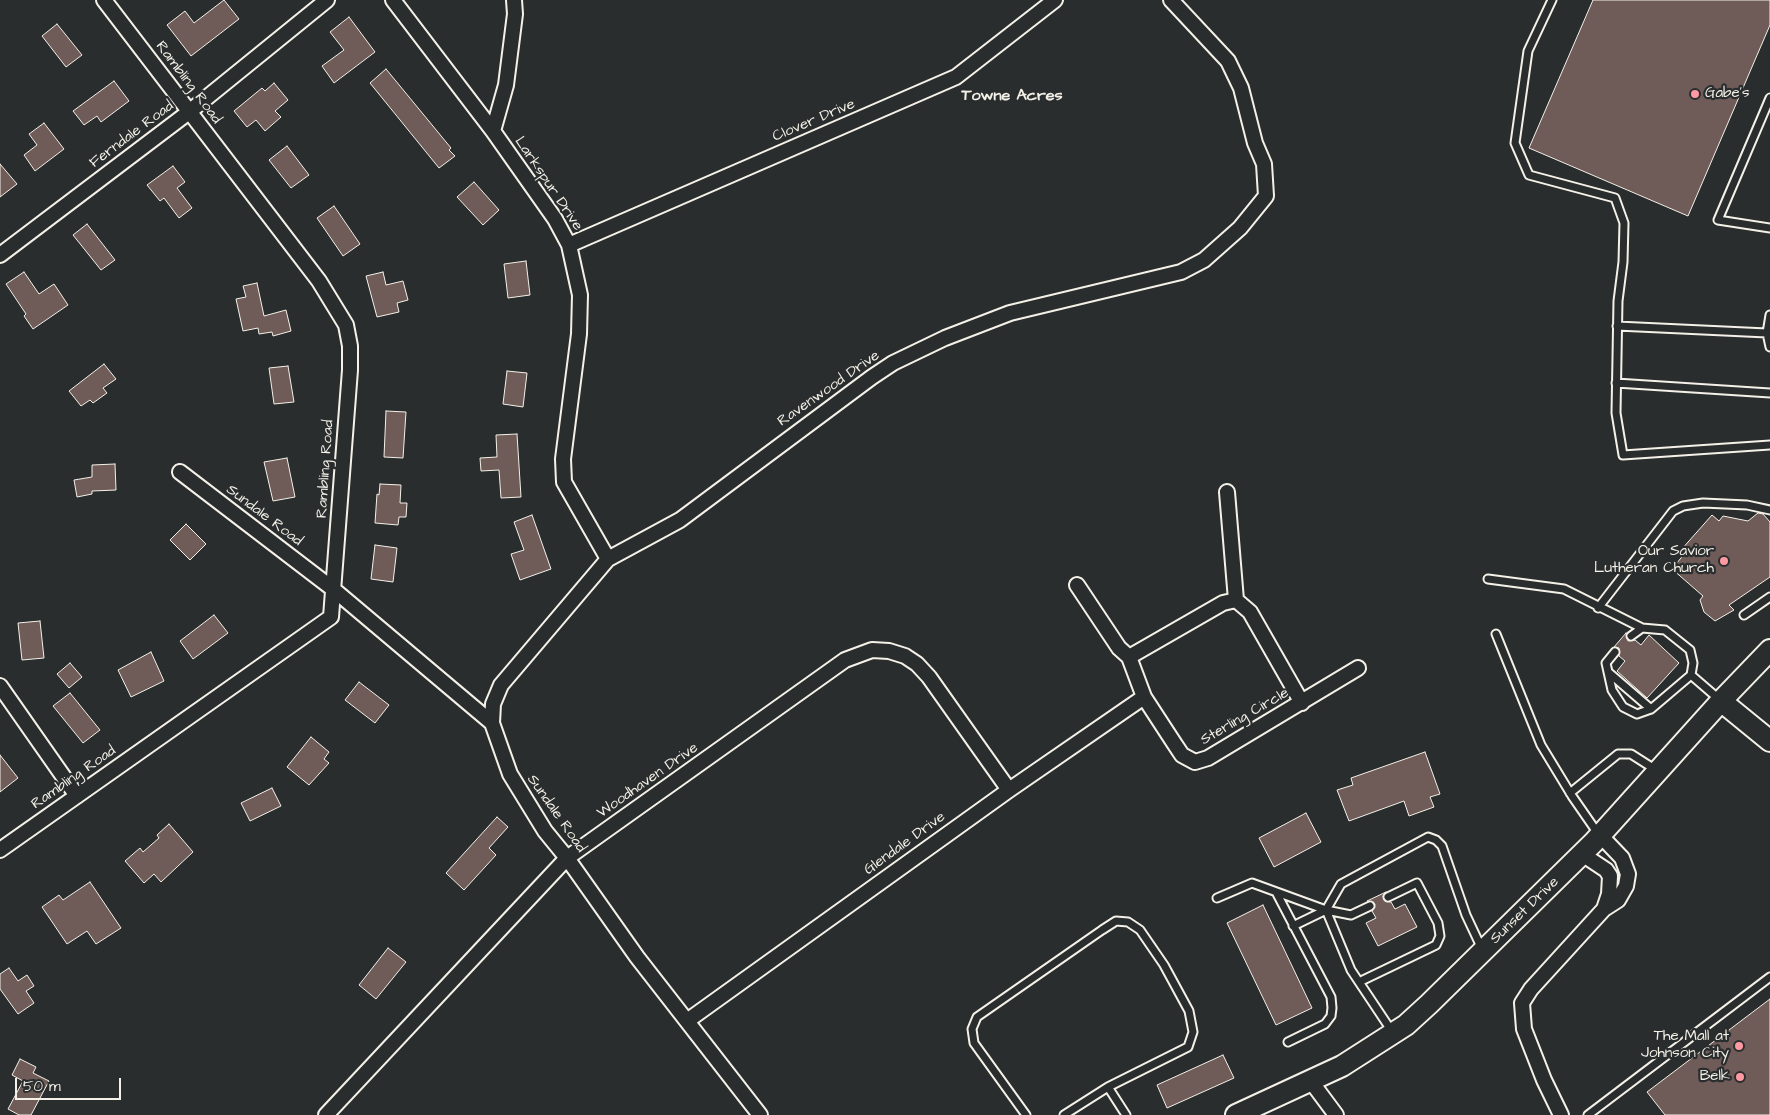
<!DOCTYPE html>
<html>
<head>
<meta charset="utf-8">
<style>
  body { margin:0 }
  #map { position:relative; width:1770px; height:1115px; overflow:hidden; background:#2a2d2e; font-family:"Architects Daughter",sans-serif }
  canvas { display:block }
  .scale { position:absolute; left:15px; top:1078px; width:106px; height:22px; box-sizing:border-box; border:2px solid #f4f1e8; border-top:0; padding-left:6px; font-size:15px; line-height:18px; white-space:nowrap; color:#f4f1e8; -webkit-text-stroke:4px #2a2d2e; paint-order:stroke }
</style>
</head>
<body>
<div id="map">
<canvas width="1770" height="1115"></canvas>
<div class="scale">50 m</div>
</div>
<script>
const g = document.querySelector('canvas').getContext('2d');
g.lineJoin = 'round';
function fill(path, color) {
  g.fillStyle = color;
  g.fill(path, 'evenodd');
}
function poly(rows) {
  const path = new Path2D();
  for (const r of rows) {
    path.moveTo(r[0], r[1]);
    for (let i = 2; i < r.length; i += 2) path.lineTo(r[i], r[i + 1]);
  }
  return path;
}
function stroke(path, color, width, dash) {
  g.strokeStyle = color;
  g.lineWidth = width;
  g.lineCap = dash ? 'butt' : 'round';
  g.setLineDash(dash || []);
  g.stroke(path);
}
function drawText(font, color, halo, rows, align = 'center') {
  g.font = font + ' "Architects Daughter",sans-serif';
  g.lineWidth = 4.5;
  g.setLineDash([]);
  g.textBaseline = 'middle';
  g.strokeStyle = halo;
  g.fillStyle = color;
  for (const [text, x, y, turn = 0] of rows) {
    g.save();
    g.translate(x, y);
    g.rotate((+turn || 0) * Math.PI / 180);
    g.textAlign = isNaN(turn) ? turn : align;
    if (halo) g.strokeText(text, 0, 0);
    g.fillText(text, 0, 0);
    g.restore();
  }
}
const building = poly([
  [224,0,239,19,191,56,167,25,185,11,194,23,224,0],
  [1593,0,1770,0,1770,25,1688,216,1529,148,1593,0],
  [349,17,375,52,334,83,322,66,344,50,330,32,349,17],
  [57,24,82,55,66,67,42,36,57,24],
  [386,69,451,148,449,150,455,156,439,168,370,83,386,69],
  [114,81,129,101,101,122,97,116,84,125,73,111,114,81],
  [274,83,288,100,275,111,281,117,265,131,256,120,247,127,234,111,262,88,265,91,274,83],
  [44,123,64,149,35,171,24,155,37,145,29,134,44,123],
  [287,146,309,175,291,188,269,160,287,146],
  [0,164,17,184,0,197,0,164],
  [173,166,185,182,177,188,192,208,179,218,164,198,160,201,147,185,173,166],
  [474,182,499,210,483,225,457,197,474,182],
  [334,206,360,244,343,256,317,218,334,206],
  [87,224,115,260,101,270,73,235,87,224],
  [526,261,530,295,508,298,504,264,526,261],
  [24,272,39,294,54,284,68,305,33,329,24,316,26,314,6,284,24,272],
  [383,272,386,285,403,281,408,300,397,303,399,312,377,317,366,276,383,272],
  [257,283,264,316,286,310,291,331,273,336,272,332,259,334,258,328,243,331,236,299,246,297,243,286,257,283],
  [104,364,116,379,103,388,107,393,93,403,90,400,81,406,69,391,104,364],
  [288,366,294,402,274,404,269,368,288,366],
  [507,371,527,373,523,407,503,404,507,371],
  [386,411,406,412,403,458,384,457,386,411],
  [517,434,521,497,501,498,499,470,481,471,480,458,497,457,496,435,517,434],
  [287,458,295,497,273,501,264,462,287,458],
  [115,464,116,490,92,491,92,494,77,497,74,480,92,477,92,465,115,464],
  [380,484,401,485,400,503,407,503,406,517,399,517,398,525,375,523,377,494,379,495,380,484],
  [1758,513,1763,514,1770,522,1770,577,1729,605,1734,610,1715,621,1704,612,1700,600,1703,596,1672,569,1685,553,1681,550,1712,515,1719,521,1723,516,1748,521,1758,513],
  [532,515,551,569,520,580,511,554,524,550,514,522,532,515],
  [186,524,206,544,190,560,170,540,186,524],
  [375,545,397,548,393,582,371,579,375,545],
  [214,615,228,633,193,659,180,641,214,615],
  [40,621,44,658,22,660,18,623,40,621],
  [1626,633,1628,641,1635,640,1641,645,1649,635,1679,663,1647,698,1617,671,1625,661,1619,656,1619,648,1614,647,1626,633],
  [151,652,164,681,131,697,118,670,151,652],
  [70,663,82,677,69,688,57,674,70,663],
  [359,682,389,705,375,723,345,700,359,682],
  [70,693,100,730,83,743,53,706,70,693],
  [311,737,329,752,324,759,329,763,309,785,287,767,311,737],
  [1425,752,1440,794,1430,797,1434,807,1409,816,1404,801,1349,821,1337,790,1353,785,1351,778,1425,752],
  [0,755,18,778,0,792,0,755],
  [272,788,281,806,250,821,241,803,272,788],
  [1306,813,1321,842,1274,867,1259,838,1306,813],
  [497,817,508,827,489,848,496,855,464,890,446,873,497,817],
  [169,824,193,852,161,882,154,874,144,883,125,861,140,848,143,852,159,838,157,835,169,824],
  [90,882,121,928,96,944,87,931,67,944,42,907,59,895,63,900,90,882],
  [1386,892,1383,896,1385,901,1391,902,1395,909,1405,904,1417,927,1378,946,1366,923,1376,918,1372,911,1375,904,1367,901,1386,892],
  [1263,905,1312,1008,1276,1025,1227,923,1263,905],
  [388,948,406,962,376,999,359,985,388,948],
  [9,968,18,981,27,975,34,986,26,991,34,1003,18,1014,0,989,0,974,9,968],
  [1770,999,1770,1115,1665,1115,1647,1092,1770,999],
  [1223,1055,1234,1078,1167,1108,1157,1085,1223,1055],
  [20,1059,36,1067,33,1073,49,1081,31,1115,19,1115,8,1109,23,1081,12,1075,20,1059]
]);
const lane = poly([
  [1552,0,1528,51,1515,143,1529,175,1615,198,1624,223,1623,262,1618,301,1616,413,1623,455,1770,445],
  [1770,98,1718,220,1770,228],
  [1770,315,1767,333,1770,347],
  [1617,326,1767,333],
  [1616,383,1770,393],
  [1488,579,1564,589,1642,628],
  [1598,608,1673,511,1683,506,1703,503,1747,505,1770,510],
  [1744,615,1770,597],
  [1496,634,1541,745,1572,796,1599,835],
  [1615,652,1606,663,1608,672,1651,709,1691,675,1693,663,1690,650,1665,630,1642,628,1631,636],
  [1608,672,1612,690,1623,707,1637,714,1651,709],
  [1691,675,1720,700],
  [1570,793,1618,754,1631,754,1656,770],
  [1276,892,1331,997,1332,1008,1331,1016,1325,1024,1288,1042],
  [1217,898,1252,883,1326,910,1351,915,1370,906],
  [1326,910,1351,970,1393,1033],
  [1293,926,1326,910,1341,884,1428,837,1436,840,1442,846,1466,915,1482,949],
  [1359,982,1436,945,1440,936,1438,923,1417,883,1388,897],
  [1108,1087,1126,1115],
  [1026,1115,974,1043,972,1029,977,1017,1102,930,1116,921,1128,922,1140,930,1164,965,1189,1011,1193,1032,1188,1047,1108,1087,1064,1115],
  [1588,1115,1770,977]
]);
const street = poly([
  [393,0,493,131,555,219,569,245,580,295,579,334,563,459,564,482,608,559],
  [493,131,506,85,515,14,514,0],
  [569,245,956,77,1055,0],
  [0,255,189,112,327,0],
  [180,472,333,589,492,723,510,774,545,831,567,858,637,957,760,1115],
  [1227,492,1236,600],
  [1077,585,1119,648,1129,657,1144,697,1174,743,1182,755,1195,762,1208,758,1358,668],
  [1129,657,1223,603,1236,600,1250,612,1302,703],
  [0,686,77,796],
  [492,723,493,704,501,685,608,559,680,520,872,377,893,363,945,338,1010,313,1181,272,1204,260,1240,228,1266,196,1264,164,1255,143,1241,88,1228,61,1171,0],
  [0,850,331,617,350,370,350,346,346,325,319,281,104,0],
  [1582,854,1606,870,1610,876,1609,894,1604,909],
  [687,1021,1009,790,1144,697],
  [1310,1080,1336,1115],
  [326,1115,567,858,845,660,872,650,889,651,905,656,917,664,929,677,1009,790],
  [1561,1115,1544,1080,1524,1029,1522,1003,1531,989,1604,909,1618,900,1626,886,1628,874,1622,858,1600,835]
]);
const secondary = poly([
  [1721,701,1770,741],
  [1236,1115,1342,1066,1406,1025,1429,1004,1594,842,1721,701,1770,650]
]);
const markers = [
  [1695,94,5,"#ff9aa2"],
  [1724,561,5,"#ff9aa2"],
  [1739,1046,5,"#ff9aa2"],
  [1740,1077,5,"#ff9aa2"]
];
const streetNames = [
  ["Rambling Road",188,83,53],
  ["Clover Drive",814,121,-23],
  ["Ferndale Road",132,135,-37],
  ["Larkspur Drive",548,184,56],
  ["Ravenwood Drive",829,389,-35],
  ["Rambling Road",326,469,-86],
  ["Sundale Road",264,516,37],
  ["Sterling Circle",1245,717,-30],
  ["Rambling Road",74,778,-35],
  ["Woodhaven Drive",648,781,-35],
  ["Sundale Road",556,814,55],
  ["Glendale Drive",905,844,-36],
  ["Sunset Drive",1525,911,-44]
];
const poiNames = [
  ["Gabe's",1705,94,"left"],
  ["Our Savior",1714,552],
  ["Lutheran Church",1714,569],
  ["The Mall at",1729,1037],
  ["Johnson City",1729,1054],
  ["Belk",1730,1077]
];
const neighbourhoodNames = [
  ["Towne Acres",1012,97]
];
fill(building, '#6f5c59');
stroke(building, '#f4f1e8', 1);
stroke(lane, '#f4f1e8', 11);
stroke(street, '#f4f1e8', 18);
stroke(secondary, '#f4f1e8', 24);
stroke(lane, '#2a2d2e', 7);
stroke(street, '#2a2d2e', 14);
stroke(secondary, '#2a2d2e', 20);
for (const [x, y, r, color] of markers) {
  const dot = new Path2D();
  dot.arc(x, y, r, 0, 2 * Math.PI);
  g.fillStyle = color;
  g.fill(dot);
  stroke(dot, '#2a2d2e', 2);
}
drawText('15px', '#f4f1e8', '#2a2d2e', streetNames);
drawText('15px', '#f4f1e8', '#2a2d2e', poiNames, 'right');
drawText('bold 16px', '#f4f1e8', '#2a2d2e', neighbourhoodNames);
</script>
</body>
</html>
